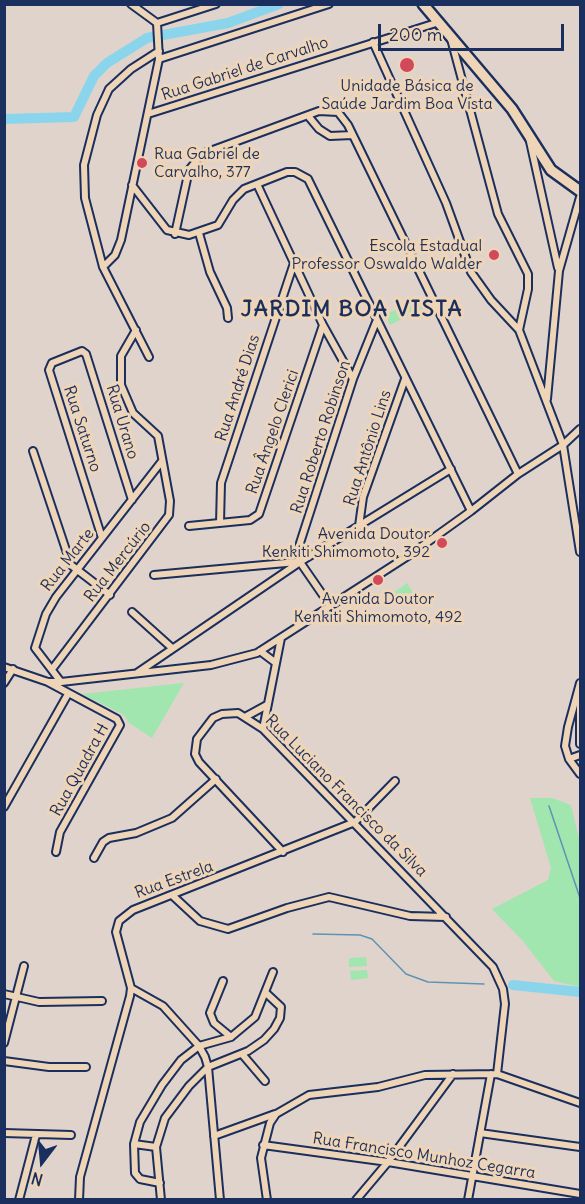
<!DOCTYPE html>
<html>
<head>
<meta charset="utf-8">
<style>
  body { margin:0 }
  #map { position:relative; width:585px; height:1204px; overflow:hidden; background:#e0d3cc; font-family:Delius,sans-serif }
  canvas { display:block }
  .frame { position:absolute; inset:0; border:6px solid #1b2f5e; pointer-events:none }
  .north { position:absolute; left:12px; top:1132px; width:60px; height:60px; -webkit-text-stroke:4px #efd5b7; paint-order:stroke; rotate:196deg; font-size:16px; font-weight:700; line-height:24px; text-align:center; color:#1b2f5e }
  .north::after { content:''; display:block; margin:auto; width:21px; height:27px; background:#1b2f5e; clip-path:polygon(50% 0,100% 100%,50% 72%,0 100%) }
  .scale { position:absolute; left:378px; top:24px; width:186px; height:27px; box-sizing:border-box; border:3px solid #1b2f5e; border-top:0; padding-left:8px; font-size:18px; line-height:21px; white-space:nowrap; color:#1b2f5e; -webkit-text-stroke:4px #efd5b7; paint-order:stroke }
</style>
</head>
<body>
<div id="map">
<canvas width="585" height="1204"></canvas>
<div class="frame"></div>
<div class="north">N</div>
<div class="scale">200 m</div>
</div>
<script>
const g = document.querySelector('canvas').getContext('2d');
g.lineJoin = 'round';
function fill(path, color) {
  g.fillStyle = color;
  g.fill(path, 'evenodd');
}
function poly(rows) {
  const path = new Path2D();
  for (const r of rows) {
    path.moveTo(r[0], r[1]);
    for (let i = 2; i < r.length; i += 2) path.lineTo(r[i], r[i + 1]);
  }
  return path;
}
function stroke(path, color, width, dash) {
  g.strokeStyle = color;
  g.lineWidth = width;
  g.lineCap = dash ? 'butt' : 'round';
  g.setLineDash(dash || []);
  g.stroke(path);
}
function drawText(font, color, halo, rows, align = 'center') {
  g.font = font + ' Delius,sans-serif';
  g.lineWidth = 6;
  g.setLineDash([]);
  g.textBaseline = 'middle';
  g.strokeStyle = halo;
  g.fillStyle = color;
  for (const [text, x, y, turn = 0] of rows) {
    g.save();
    g.translate(x, y);
    g.rotate((+turn || 0) * Math.PI / 180);
    g.textAlign = isNaN(turn) ? turn : align;
    if (halo) g.strokeText(text, 0, 0);
    g.fillText(text, 0, 0);
    g.restore();
  }
}
const green = poly([
  [420,297,426,307,390,325,385,315],
  [407,583,413,593,400,602,393,593],
  [184,683,152,738,129,723,124,715,82,694],
  [530,798,552,798,571,805,580,843,580,987,554,981,522,940,492,909,548,880,551,868],
  [366,957,367,966,349,967,349,958],
  [367,970,368,978,351,980,350,971]
]);
const stream = poly([
  [549,806,580,898],
  [313,934,360,935,372,939,406,974,428,982,484,984]
]);
const river = poly([
  [4,119,74,117,94,76,107,63,147,38,228,23,279,4],
  [513,985,580,992]
]);
const street = poly([
  [157,23,216,4],
  [451,39,498,214,528,274,528,289,519,330],
  [373,42,446,203,471,272,491,300,519,330,563,445,580,552],
  [159,59,329,4],
  [148,114,436,23],
  [309,117,319,129,330,136,352,135],
  [529,137,558,268],
  [257,184,323,325,353,379],
  [132,185,167,230,189,235,218,225,233,200,244,189,287,172,295,172,308,179,471,511],
  [199,233,210,272,227,308,228,318],
  [175,234,189,170,202,154,319,111,338,112,348,125,518,474],
  [103,267,115,255,121,240,159,59,157,23,131,4],
  [149,357,103,267,85,198,84,165,97,115,109,89,131,69,159,51],
  [547,399,559,271,580,197],
  [33,451,71,565,110,595],
  [220,523,221,483,294,263],
  [189,526,250,520,259,514,323,325],
  [359,526,363,497,405,379],
  [102,538,49,370,52,363,82,351,86,354,132,500],
  [300,562,300,543,353,379,376,322],
  [300,562,329,604],
  [154,575,297,562],
  [132,612,172,648],
  [260,651,276,663],
  [4,667,48,682,61,682,211,665,257,653,411,554,471,511,518,474,563,445,580,429],
  [53,668,169,515,170,501,158,436,133,413,121,385,121,356,136,330],
  [137,673,300,562,451,469],
  [48,682,117,719,120,725,60,832,56,852],
  [61,682,35,648,46,614,56,597,162,461],
  [4,683,13,669],
  [580,683,568,727,565,746,569,759,580,774],
  [580,692,580,744],
  [245,717,267,705],
  [263,729,281,638],
  [569,759,580,755],
  [4,807,68,694],
  [283,852,199,762,195,754,197,739,213,718,222,714,238,713,263,729,493,967,503,989,505,1004,497,1074],
  [94,858,103,842,109,838,136,833,172,818,216,779],
  [172,895,200,921,228,929,287,908,329,897,410,916,446,917],
  [223,981,210,1013,214,1023,231,1037],
  [131,988,163,1006,199,1046,205,1057,208,1067,220,1200],
  [4,994,39,1002,102,1001],
  [4,1043,24,966],
  [242,1054,265,1081],
  [4,1061,49,1067,86,1067],
  [4,1133,71,1135],
  [480,1133,580,1147],
  [214,1136,275,1114],
  [134,1144,156,1147],
  [263,1145,388,1162,580,1194],
  [160,1183,140,1179,135,1173,134,1144,140,1122,162,1085,181,1060,199,1046,231,1037,255,1017,273,972],
  [19,1200,36,1135],
  [79,1200,80,1177,130,996,131,988,116,932,119,921,133,910,355,822,395,781],
  [161,1200,156,1147,165,1118,189,1086,208,1067,248,1051,264,1040,274,1029,280,1018,281,1007,266,993],
  [267,1200,261,1158,270,1123,276,1114,309,1095,378,1087,425,1075,497,1074,580,1103],
  [356,1200,388,1162,453,1074],
  [468,1200,491,1074]
]);
const secondary = poly([
  [423,4,512,109,551,170,580,191]
]);
const markers = [
  [407,65,8,"#d1495b"],
  [142,163,6,"#d1495b"],
  [494,255,6,"#d1495b"],
  [442,543,6,"#d1495b"],
  [378,580,6,"#d1495b"]
];
const streetNames = [
  ["Rua Gabriel de Carvalho",245,69,-18],
  ["Rua André Dias",238,388,-72],
  ["Rua Urano",122,422,73],
  ["Rua Saturno",82,429,72],
  ["Rua Ângelo Clerici",273,432,-71],
  ["Rua Roberto Robinson",321,437,-72],
  ["Rua Antônio Lins",368,448,-72],
  ["Rua Marte",68,560,-52],
  ["Rua Mercúrio",118,562,-52],
  ["Rua Quadra H",80,770,-61],
  ["Rua Luciano Francisco da Silva",346,796,45],
  ["Rua Estrela",174,880,-20],
  ["Rua Francisco Munhoz Cegarra",424,1156,9]
];
const poiNames = [
  ["Unidade Básica de",407,86],
  ["Saúde Jardim Boa Vista",407,104],
  ["Rua Gabriel de",154,154,"left"],
  ["Carvalho, 377",154,172,"left"],
  ["Escola Estadual",482,246,"right"],
  ["Professor Oswaldo Walder",482,264,"right"],
  ["Avenida Doutor",430,534,"right"],
  ["Kenkiti Shimomoto, 392",430,552,"right"],
  ["Avenida Doutor",378,599],
  ["Kenkiti Shimomoto, 492",378,617]
];
const districtNames = [
  ["JARDIM BOA VISTA",352,310]
];
fill(green, '#a1e5af');
stroke(stream, '#5e93b3', 1.5);
stroke(river, '#8bd5ec', 10);
stroke(street, '#1b2f5e', 10);
stroke(secondary, '#1b2f5e', 14);
stroke(street, '#efd5b7', 6);
stroke(secondary, '#efd5b7', 9);
for (const [x, y, r, color] of markers) {
  const dot = new Path2D();
  dot.arc(x, y, r, 0, 2 * Math.PI);
  g.fillStyle = color;
  g.fill(dot);
  stroke(dot, '#efd5b7', 2);
}
drawText('16px', '#1b2f5e', '#efd5b7', streetNames);
drawText('16px', '#1b2f5e', '#efd5b7', poiNames);
g.letterSpacing = '1.5px';
drawText('bold 22px', '#1b2f5e', '#efd5b7', districtNames);
g.letterSpacing = '0px';
</script>
</body>
</html>
